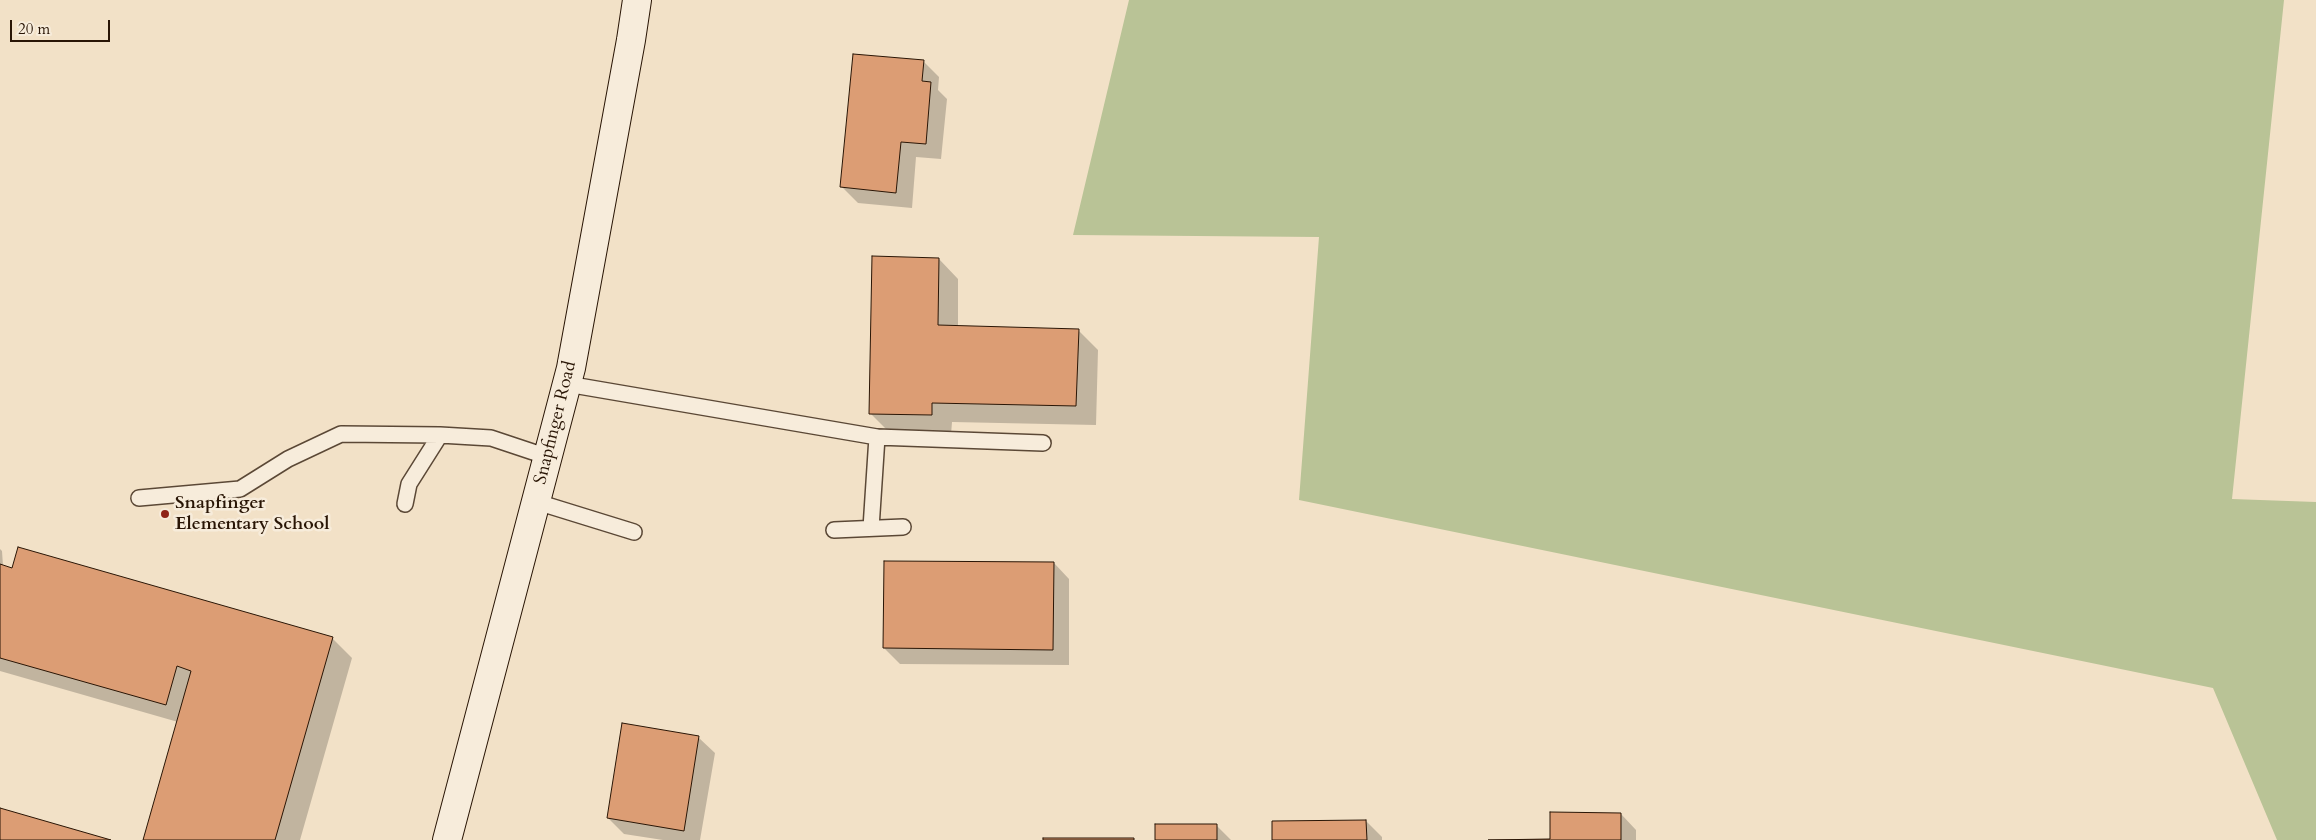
<!DOCTYPE html>
<html>
<head>
<meta charset="utf-8">
<style>
  body { margin:0 }
  #map { position:relative; width:2316px; height:840px; overflow:hidden; background:#f2e1c7; font-family:Cardo,serif }
  canvas { display:block }
  .scale { position:absolute; left:10px; top:20px; width:100px; height:22px; box-sizing:border-box; border:2px solid #291505; border-top:0; padding-left:6px; font-size:15px; line-height:18px; white-space:nowrap; color:#291505; -webkit-text-stroke:4px #f7ecdb; paint-order:stroke }
</style>
</head>
<body>
<div id="map">
<canvas width="2316" height="840"></canvas>
<div class="scale">20 m</div>
</div>
<script>
const g = document.querySelector('canvas').getContext('2d');
g.lineJoin = 'round';
function fill(path, color) {
  g.fillStyle = color;
  g.fill(path, 'evenodd');
}
function poly(rows) {
  const path = new Path2D();
  for (const r of rows) {
    path.moveTo(r[0], r[1]);
    for (let i = 2; i < r.length; i += 2) path.lineTo(r[i], r[i + 1]);
  }
  return path;
}
function stroke(path, color, width, dash) {
  g.strokeStyle = color;
  g.lineWidth = width;
  g.lineCap = dash ? 'butt' : 'round';
  g.setLineDash(dash || []);
  g.stroke(path);
}
function drawText(font, color, halo, rows, align = 'center') {
  g.font = font + ' Cardo,serif';
  g.lineWidth = 5;
  g.setLineDash([]);
  g.textBaseline = 'middle';
  g.strokeStyle = halo;
  g.fillStyle = color;
  for (const [text, x, y, turn = 0] of rows) {
    g.save();
    g.translate(x, y);
    g.rotate((+turn || 0) * Math.PI / 180);
    g.textAlign = isNaN(turn) ? turn : align;
    if (halo) g.strokeText(text, 0, 0);
    g.fillText(text, 0, 0);
    g.restore();
  }
}
const green = poly([
  [1129,0,2284,0,2232,499,2316,502,2316,840,2277,840,2213,688,1299,500,1319,237,1073,235]
]);
const shadow = poly([
  [923,61,939,77,938,90,947,99,941,159,916,157,912,208,858,203,842,187],
  [939,259,958,279,958,327,1078,330,1098,350,1096,425,952,422,951,435,890,433,870,413],
  [0,549,2,551,3,566,332,638,352,658,300,840,144,840,178,722,0,671],
  [1054,563,1069,579,1069,665,900,664,884,648],
  [623,725,699,738,715,753,700,840,663,840,624,834,608,818],
  [1621,814,1636,830,1636,840,1551,840],
  [1366,821,1382,837,1382,840,1273,840],
  [1216,825,1231,840,1156,840]
]);
const building = poly([
  [853,54,924,60,922,81,931,82,926,144,901,142,896,193,840,187,853,54],
  [872,256,939,258,938,325,1079,329,1076,406,932,403,932,415,869,414,872,256],
  [18,547,333,637,275,840,143,840,191,671,177,666,166,705,0,658,0,564,12,568,18,547],
  [884,561,1054,562,1053,650,883,648,884,561],
  [622,723,699,736,684,831,607,818,622,723],
  [0,808,111,840,0,840,0,808],
  [1550,812,1621,813,1621,840,1488,840,1550,839,1550,812],
  [1366,820,1367,840,1272,840,1272,821,1366,820],
  [1155,824,1217,824,1217,840,1155,840,1155,824],
  [1043,838,1134,838,1134,840,1043,840,1043,838]
]);
const lane = poly([
  [567,384,877,437],
  [139,498,240,489,288,459,341,434,440,435],
  [537,502,634,532],
  [405,504,409,484,440,435,491,438,548,457],
  [871,528,877,437,1043,443],
  [834,530,903,527]
]);
const secondary = poly([
  [447,840,571,368,631,40,637,0]
]);
const markers = [
  [165,514,5,"#8f2418"]
];
const streetNames = [
  ["Snapfinger Road",556,423,-76]
];
const poiNames = [
  ["Snapfinger",175,504],
  ["Elementary School",175,525]
];
fill(green, '#b9c396');
fill(shadow, '#0003');
fill(building, '#dc9d74');
stroke(building, '#291505', 1);
stroke(lane, '#5b4836', 18);
stroke(secondary, '#291505', 30);
stroke(lane, '#f7ecdb', 15);
stroke(secondary, '#f7ecdb', 28);
for (const [x, y, r, color] of markers) {
  const dot = new Path2D();
  dot.arc(x, y, r, 0, 2 * Math.PI);
  g.fillStyle = color;
  g.fill(dot);
  stroke(dot, '#f7ecdb', 2);
}
drawText('18px', '#291505', '#f7ecdb', streetNames);
drawText('bold 18px', '#291505', '#f7ecdb', poiNames, 'left');
</script>
</body>
</html>
